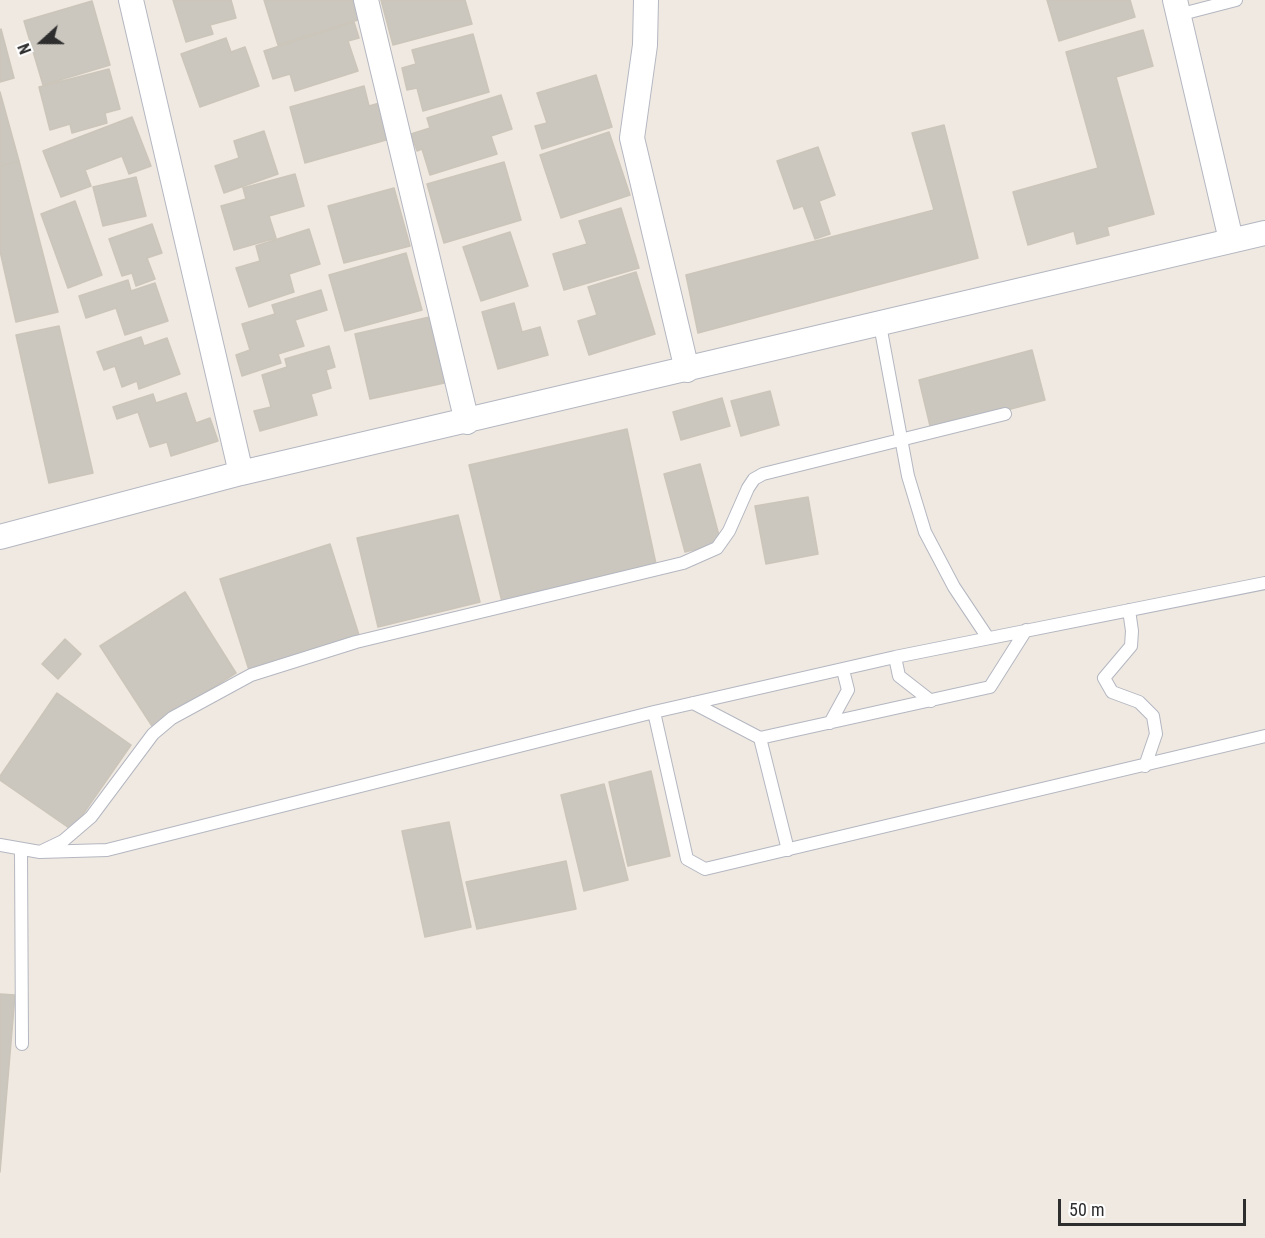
<!DOCTYPE html>
<html>
<head>
<meta charset="utf-8">
<style>
  body { margin:0 }
  #map { position:relative; width:1265px; height:1238px; overflow:hidden; background:#efe9e1; font-family:"Roboto Condensed",sans-serif }
  canvas { display:block }
  .north { position:absolute; left:12px; top:12px; width:60px; height:60px; -webkit-text-stroke:4px #fff; paint-order:stroke; rotate:249deg; font-size:16px; font-weight:700; line-height:24px; text-align:center; color:#2e2e2e }
  .north::after { content:''; display:block; margin:auto; width:21px; height:27px; background:#2e2e2e; clip-path:polygon(50% 0,100% 100%,50% 72%,0 100%) }
  .scale { position:absolute; left:1058px; top:1199px; width:188px; height:27px; box-sizing:border-box; border:3px solid #2e2e2e; border-top:0; padding-left:8px; font-size:18px; line-height:21px; white-space:nowrap; color:#2e2e2e; -webkit-text-stroke:4px #fff; paint-order:stroke }
</style>
</head>
<body>
<div id="map">
<canvas width="1265" height="1238"></canvas>
<div class="north">N</div>
<div class="scale">50 m</div>
</div>
<script>
const g = document.querySelector('canvas').getContext('2d');
g.lineJoin = 'round';
function fill(path, color) {
  g.fillStyle = color;
  g.fill(path, 'evenodd');
}
function poly(rows) {
  const path = new Path2D();
  for (const r of rows) {
    path.moveTo(r[0], r[1]);
    for (let i = 2; i < r.length; i += 2) path.lineTo(r[i], r[i + 1]);
  }
  return path;
}
function stroke(path, color, width, dash) {
  g.strokeStyle = color;
  g.lineWidth = width;
  g.lineCap = dash ? 'butt' : 'round';
  g.setLineDash(dash || []);
  g.stroke(path);
}
const building = poly([
  [173,0,231,0,236,18,210,25,213,34,186,42,173,0],
  [264,0,355,0,361,19,278,45,264,0],
  [381,0,465,0,472,24,393,45,381,0],
  [1047,0,1130,0,1135,17,1059,41,1047,0],
  [92,1,110,65,43,85,24,21,92,1],
  [354,22,359,38,348,41,358,71,295,91,290,74,273,79,264,51,354,22],
  [1,29,14,78,0,82,0,30,1,29],
  [1143,30,1153,66,1116,77,1154,214,1107,227,1109,235,1077,244,1074,231,1028,245,1013,192,1098,168,1066,52,1143,30],
  [473,34,489,92,423,111,417,88,407,90,402,68,416,64,412,50,473,34],
  [226,38,231,52,245,47,259,86,200,107,181,54,226,38],
  [109,69,120,109,105,113,107,123,72,133,70,124,50,130,39,87,109,69],
  [596,75,612,127,542,149,535,126,547,123,537,93,596,75],
  [364,86,369,106,383,102,393,138,305,163,290,107,364,86],
  [0,92,19,161,0,166,0,92],
  [501,95,512,129,491,136,497,154,430,175,422,149,417,151,411,134,430,128,427,118,501,95],
  [132,117,151,166,129,174,122,156,85,170,91,186,61,197,43,151,132,117],
  [944,125,978,258,698,333,686,275,934,210,912,133,944,125],
  [264,131,278,174,224,193,215,166,239,158,234,141,264,131],
  [609,132,630,195,561,218,540,155,609,132],
  [818,147,835,195,819,201,830,234,815,239,803,206,794,209,777,161,818,147],
  [19,161,58,312,16,322,0,251,0,166,19,161],
  [504,162,521,220,444,243,427,184,504,162],
  [295,174,304,206,269,216,276,238,234,250,221,206,246,199,243,188,295,174],
  [136,177,146,216,103,226,93,187,136,177],
  [394,188,410,246,344,263,328,206,394,188],
  [75,201,102,275,68,288,41,214,75,201],
  [621,208,639,268,564,290,553,254,587,244,579,221,621,208],
  [152,224,162,253,147,258,155,279,136,286,132,273,122,276,109,239,152,224],
  [309,229,320,264,289,274,294,292,249,307,236,268,260,261,256,246,309,229],
  [510,232,528,286,481,301,463,247,510,232],
  [406,253,422,310,345,331,329,275,406,253],
  [636,272,655,334,589,355,578,321,597,315,588,287,636,272],
  [128,280,131,291,155,283,168,321,125,335,116,308,86,318,79,296,128,280],
  [321,290,327,310,295,320,304,346,278,354,281,363,242,376,236,355,250,350,242,324,275,314,272,305,321,290],
  [514,303,522,332,540,327,548,355,498,369,482,312,514,303],
  [434,316,449,382,370,399,355,334,434,316],
  [59,326,93,473,49,483,16,335,59,326],
  [141,337,144,346,167,338,180,374,139,389,137,381,122,387,115,366,104,370,97,352,141,337],
  [329,346,335,367,326,370,331,388,311,394,317,415,260,431,254,411,271,407,262,375,287,367,285,359,329,346],
  [1032,350,1045,400,931,430,919,380,1032,350],
  [770,391,779,425,741,436,731,401,770,391],
  [186,393,196,423,210,418,218,441,171,456,167,442,150,447,138,412,117,419,113,407,153,394,156,403,186,393],
  [722,398,730,426,681,440,673,412,722,398],
  [627,429,656,564,502,602,469,465,627,429],
  [700,464,721,543,685,552,664,474,700,464],
  [808,497,818,554,766,564,755,506,808,497],
  [458,515,480,602,378,627,357,538,458,515],
  [330,544,359,635,249,670,220,579,330,544],
  [185,592,236,673,152,726,100,646,185,592],
  [65,639,81,654,58,679,42,664,65,639],
  [57,693,131,745,72,830,0,780,0,776,57,693],
  [651,771,670,856,628,866,609,782,651,771],
  [604,784,628,880,584,891,561,795,604,784],
  [449,822,471,927,425,937,402,831,449,822],
  [566,861,576,909,477,929,466,882,566,861],
  [0,994,15,995,0,1172,0,994]
]);
const service = poly([
  [1178,15,1236,0],
  [880,325,908,476,925,532,954,587,988,638],
  [1129,610,1132,631,1131,646,1104,678,1112,692,1139,702,1153,716,1156,734,1145,766],
  [895,657,899,676,931,701],
  [693,703,760,738,788,850],
  [654,712,687,859,705,869,1265,736],
  [830,723,848,690,843,670],
  [760,738,990,687,1026,630],
  [0,845,40,852,63,841,91,817,153,734,172,718,251,675,356,642,683,563,717,548,729,531,748,488,754,479,763,474,1005,414],
  [21,849,22,1044],
  [40,852,107,850,654,712,895,657,1265,583]
]);
const minor = poly([
  [131,0,241,473],
  [366,0,467,422],
  [646,0,645,45,632,138,687,370],
  [1175,0,1231,240],
  [0,537,241,473,1265,233]
]);
fill(building, '#cbc7bf');
stroke(building, '#cbc5ba', 1.5);
stroke(service, '#b4b7c1', 14);
stroke(minor, '#b4b7c1', 26);
stroke(service, '#fff', 12);
stroke(minor, '#fff', 24);
</script>
</body>
</html>
